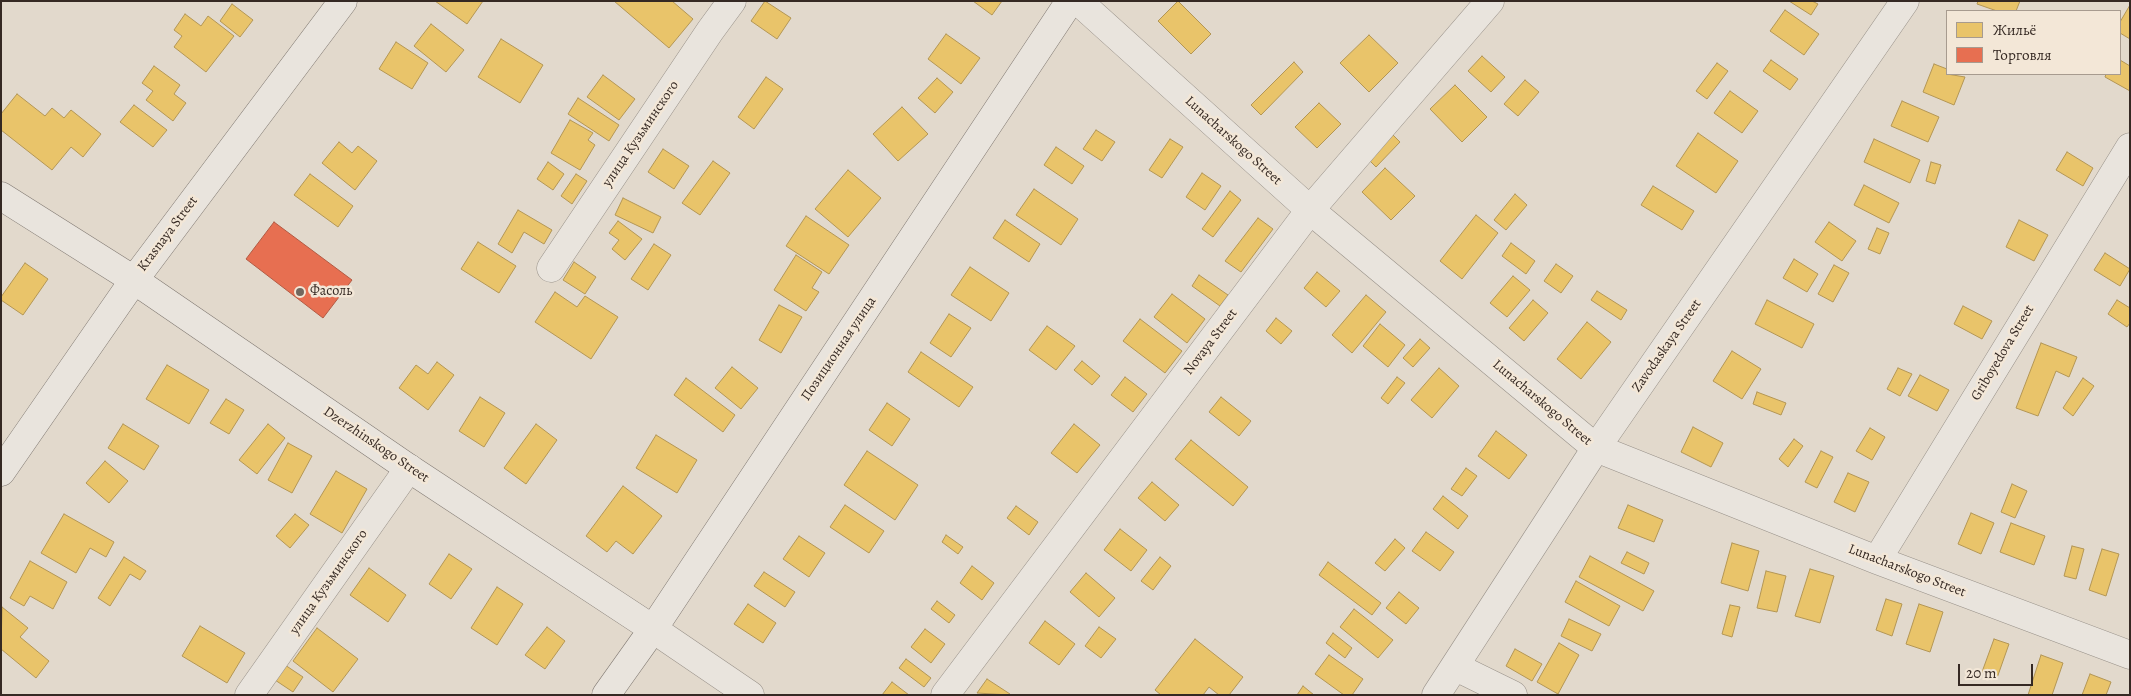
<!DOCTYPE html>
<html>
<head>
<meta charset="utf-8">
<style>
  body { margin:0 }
  #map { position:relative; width:2131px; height:696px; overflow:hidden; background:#e2d9cc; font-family:Alegreya,serif }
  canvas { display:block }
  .frame { position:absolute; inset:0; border:2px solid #352923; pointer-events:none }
  .legend { position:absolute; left:1946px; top:10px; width:175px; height:65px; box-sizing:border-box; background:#f3e7d7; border:1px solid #a79b8f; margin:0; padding:6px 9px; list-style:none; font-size:15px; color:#352923 }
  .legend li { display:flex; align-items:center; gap:10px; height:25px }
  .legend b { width:25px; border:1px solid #a79b8f }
  .scale { position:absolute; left:1958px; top:664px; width:75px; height:22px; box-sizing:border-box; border:2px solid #352923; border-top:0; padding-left:6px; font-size:15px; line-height:18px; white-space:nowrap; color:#352923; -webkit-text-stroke:4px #f3e7d7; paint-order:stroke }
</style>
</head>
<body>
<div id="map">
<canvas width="2131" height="696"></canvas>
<div class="frame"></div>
<ul class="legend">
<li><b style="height:14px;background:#e9c46a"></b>Жильё</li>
<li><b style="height:14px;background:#e76f51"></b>Торговля</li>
</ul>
<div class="scale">20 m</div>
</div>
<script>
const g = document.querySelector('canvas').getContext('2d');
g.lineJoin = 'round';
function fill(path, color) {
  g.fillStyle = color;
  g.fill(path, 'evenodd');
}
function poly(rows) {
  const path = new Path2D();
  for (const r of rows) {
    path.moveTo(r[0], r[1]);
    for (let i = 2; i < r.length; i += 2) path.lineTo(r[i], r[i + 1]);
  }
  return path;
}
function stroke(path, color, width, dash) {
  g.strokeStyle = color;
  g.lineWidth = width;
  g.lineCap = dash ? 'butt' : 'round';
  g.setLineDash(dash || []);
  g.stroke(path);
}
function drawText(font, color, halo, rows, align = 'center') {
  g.font = font + ' Alegreya,serif';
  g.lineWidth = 5;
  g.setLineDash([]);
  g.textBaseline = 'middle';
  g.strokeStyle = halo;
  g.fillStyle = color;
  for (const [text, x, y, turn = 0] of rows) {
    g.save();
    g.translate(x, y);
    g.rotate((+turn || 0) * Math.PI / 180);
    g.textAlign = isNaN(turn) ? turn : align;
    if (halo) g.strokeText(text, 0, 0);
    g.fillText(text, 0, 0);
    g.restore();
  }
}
const homes = poly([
  [435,1,483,1,467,24,435,1],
  [614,1,672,1,693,19,669,48,614,1],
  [765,1,791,18,777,39,751,21,765,1],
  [973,1,1002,1,992,15,973,1],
  [1178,1,1211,34,1191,54,1158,21,1178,1],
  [1789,1,1812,1,1818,4,1811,15,1789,1],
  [1978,1,2020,1,2016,11,1997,11,1977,4,1978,1],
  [232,4,253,20,240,37,220,21,232,4],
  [2130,5,2130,39,2120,33,2120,22,2130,5],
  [1785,10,1819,34,1804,55,1770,31,1785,10],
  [185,14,201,26,208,16,234,36,206,72,174,47,182,36,174,30,185,14],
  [431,24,464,50,446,72,414,46,431,24],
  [946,34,980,58,961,84,928,59,946,34],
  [1369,35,1398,63,1369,92,1340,63,1369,35],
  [501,39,543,65,520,103,478,77,501,39],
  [396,42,428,63,412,89,379,69,396,42],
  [1482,56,1505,77,1491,92,1468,71,1482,56],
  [1771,60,1798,79,1790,90,1763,71,1771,60],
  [2120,60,2130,66,2130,91,2105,77,2106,74,2120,74,2120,60],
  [1294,62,1303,72,1261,115,1251,105,1294,62],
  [1717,63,1728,71,1707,99,1696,91,1717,63],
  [1934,64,1947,69,1947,74,1965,77,1954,105,1923,92,1934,64],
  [154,66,180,85,174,94,186,103,173,121,146,100,153,91,142,83,154,66],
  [603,75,635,99,619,120,587,97,603,75],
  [766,77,783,89,754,129,738,117,766,77],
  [937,78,953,92,935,113,918,98,937,78],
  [1525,80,1539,92,1518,116,1504,104,1525,80],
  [1455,85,1487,117,1462,142,1430,109,1455,85],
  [1730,91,1758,111,1742,133,1714,113,1730,91],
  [17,94,45,116,52,108,64,118,71,110,101,134,83,157,71,147,52,170,1,130,1,114,17,94],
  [578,98,619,125,609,141,568,114,578,98],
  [1902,101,1939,117,1928,142,1891,126,1902,101],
  [1319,103,1341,124,1317,148,1295,127,1319,103],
  [134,105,167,130,153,147,120,122,134,105],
  [902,107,928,134,898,161,873,134,902,107],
  [570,120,593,133,588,140,595,145,580,170,551,153,570,120],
  [1096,130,1115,142,1102,161,1083,149,1096,130],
  [1698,133,1738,161,1716,193,1676,166,1698,133],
  [1393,135,1400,142,1376,167,1369,160,1393,135],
  [1170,139,1183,147,1162,178,1149,170,1170,139],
  [1874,139,1920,160,1910,183,1864,162,1874,139],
  [339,142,352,153,358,146,377,161,355,190,322,163,339,142],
  [1056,147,1084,166,1072,184,1044,165,1056,147],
  [663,149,689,166,674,189,648,172,663,149],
  [2067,152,2093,168,2083,186,2056,170,2067,152],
  [713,161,730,173,700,215,682,203,713,161],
  [548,162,564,174,553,190,537,179,548,162],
  [1931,162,1941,165,1935,184,1926,181,1931,162],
  [1385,168,1415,196,1391,220,1362,192,1385,168],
  [848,170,881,198,848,237,815,209,848,170],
  [1202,173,1221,186,1205,210,1186,197,1202,173],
  [310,174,353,206,338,227,294,195,310,174],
  [576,174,587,181,572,204,561,196,576,174],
  [1864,185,1899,203,1889,223,1854,205,1864,185],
  [1653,186,1694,211,1682,230,1641,205,1653,186],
  [1034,189,1078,219,1061,245,1016,215,1034,189],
  [1230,191,1241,200,1213,237,1202,229,1230,191],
  [1515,194,1527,205,1506,230,1494,220,1515,194],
  [623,198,661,217,653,233,615,215,623,198],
  [518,210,552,230,544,244,524,232,512,253,498,244,518,210],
  [1476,215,1498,233,1462,279,1440,261,1476,215],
  [806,216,849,245,829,274,786,246,806,216],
  [1258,218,1273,229,1241,272,1225,261,1258,218],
  [1005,220,1040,244,1029,262,993,238,1005,220],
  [2019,220,2048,235,2034,261,2006,247,2019,220],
  [618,221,642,239,625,260,612,249,619,240,609,233,618,221],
  [1829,222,1856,241,1842,261,1815,242,1829,222],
  [1877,228,1889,233,1880,254,1868,249,1877,228],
  [478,242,516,266,499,293,461,269,478,242],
  [1511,243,1535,261,1526,274,1502,256,1511,243],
  [654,244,671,255,648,290,631,279,654,244],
  [2105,253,2130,269,2120,286,2094,270,2105,253],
  [796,255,822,272,812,288,819,292,806,311,774,290,796,255],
  [1794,259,1818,274,1807,292,1783,278,1794,259],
  [574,262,596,277,585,294,563,280,574,262],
  [25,263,48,279,23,315,1,300,1,297,25,263],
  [1556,264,1573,276,1561,293,1544,281,1556,264],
  [1834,265,1849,273,1833,302,1818,294,1834,265],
  [970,267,1009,293,991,321,951,295,970,267],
  [1317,272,1340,291,1326,307,1304,288,1317,272],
  [1199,275,1228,295,1220,306,1192,286,1199,275],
  [1513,276,1530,290,1507,317,1490,303,1513,276],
  [1597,291,1627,310,1621,320,1591,300,1597,291],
  [555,292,577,307,585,296,618,317,591,359,535,322,555,292],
  [1172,294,1205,319,1187,343,1154,317,1172,294],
  [1366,295,1386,312,1352,353,1332,335,1366,295],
  [1533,300,1548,313,1524,341,1509,328,1533,300],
  [1767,300,1814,324,1802,348,1755,324,1767,300],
  [2117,300,2130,308,2130,323,2127,327,2108,314,2117,300],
  [779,305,802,317,781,353,759,340,779,305],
  [1963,306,1992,321,1982,339,1954,324,1963,306],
  [949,314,971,328,951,357,930,343,949,314],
  [1276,318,1292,331,1281,344,1266,331,1276,318],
  [1140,319,1182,351,1165,373,1123,341,1140,319],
  [1587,322,1611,342,1581,379,1557,359,1587,322],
  [1380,324,1405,345,1388,367,1363,346,1380,324],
  [1047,326,1075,346,1056,370,1029,350,1047,326],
  [1420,339,1430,348,1413,367,1403,358,1420,339],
  [2041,343,2077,357,2069,377,2056,371,2038,416,2016,408,2041,343],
  [1732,351,1761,369,1742,399,1713,381,1732,351],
  [921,352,973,387,959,407,908,372,921,352],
  [1082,361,1100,376,1092,385,1074,370,1082,361],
  [437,362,454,375,428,410,399,388,416,365,428,374,437,362],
  [167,365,209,390,189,424,146,399,167,365],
  [732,367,758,388,741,409,715,388,732,367],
  [1439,368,1459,386,1432,418,1411,400,1439,368],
  [1898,368,1912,374,1900,396,1887,389,1898,368],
  [1920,375,1949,390,1937,411,1908,396,1920,375],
  [1125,377,1147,394,1133,412,1111,395,1125,377],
  [1397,377,1405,383,1388,404,1381,398,1397,377],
  [686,378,735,415,723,432,674,395,686,378],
  [2083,378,2094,386,2073,416,2063,408,2083,378],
  [1757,392,1786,403,1781,415,1753,404,1757,392],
  [480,397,505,413,484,447,459,431,480,397],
  [1221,397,1251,421,1239,436,1209,412,1221,397],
  [226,399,244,410,229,434,210,423,226,399],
  [887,403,910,419,892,446,869,430,887,403],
  [123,424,159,446,144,470,108,448,123,424],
  [268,424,285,438,257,474,239,460,268,424],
  [536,424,557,440,526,484,504,468,536,424],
  [1074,424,1100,445,1077,473,1051,453,1074,424],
  [1693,427,1723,443,1711,467,1681,452,1693,427],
  [1870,428,1885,437,1872,460,1856,451,1870,428],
  [1496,431,1527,455,1509,479,1478,456,1496,431],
  [656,435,697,460,677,493,636,468,656,435],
  [1794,439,1803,446,1788,467,1779,459,1794,439],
  [1191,440,1248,487,1233,506,1175,459,1191,440],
  [288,443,312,456,292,493,268,480,288,443],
  [867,451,918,485,895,520,844,485,867,451],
  [1821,451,1833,457,1817,488,1805,482,1821,451],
  [105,461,128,481,109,503,86,483,105,461],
  [1466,468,1477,476,1462,496,1451,489,1466,468],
  [336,471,367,489,342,533,310,514,336,471],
  [1848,473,1869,482,1855,512,1834,502,1848,473],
  [1152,482,1179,505,1165,521,1138,498,1152,482],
  [2012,484,2027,491,2015,518,2001,512,2012,484],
  [623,486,662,516,633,554,616,541,607,552,586,536,623,486],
  [1443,496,1468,516,1458,529,1433,509,1443,496],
  [845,505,884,531,869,553,830,527,845,505],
  [1628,505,1663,520,1654,542,1618,528,1628,505],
  [1016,506,1038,522,1029,535,1007,518,1016,506],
  [1971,513,1994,523,1981,554,1958,544,1971,513],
  [64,514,114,542,106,557,90,548,76,573,41,553,64,514],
  [295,514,309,525,290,548,276,536,295,514],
  [2011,523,2045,536,2034,565,2000,552,2011,523],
  [1120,529,1147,550,1131,571,1104,550,1120,529],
  [1426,532,1454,552,1440,571,1412,551,1426,532],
  [946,535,963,547,958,554,942,542,946,535],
  [799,536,825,553,809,577,783,559,799,536],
  [1395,539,1405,548,1385,571,1375,563,1395,539],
  [1732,543,1759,551,1748,591,1721,583,1732,543],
  [2072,546,2084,549,2076,579,2064,576,2072,546],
  [2102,549,2119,554,2106,596,2089,590,2102,549],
  [1627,552,1649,563,1644,574,1621,563,1627,552],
  [449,554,472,569,451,599,429,584,449,554],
  [1590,556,1654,591,1643,611,1579,577,1590,556],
  [124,557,146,571,140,580,130,574,110,606,98,598,124,557],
  [1160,557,1171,566,1153,590,1141,581,1160,557],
  [30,561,67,582,53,609,30,596,24,606,10,598,30,561],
  [1328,562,1381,603,1372,615,1319,575,1328,562],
  [972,566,994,583,982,600,960,583,972,566],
  [369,568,406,595,388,622,350,595,369,568],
  [1810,569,1834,576,1820,623,1795,616,1810,569],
  [1766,571,1786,576,1777,612,1757,608,1766,571],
  [764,572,795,592,785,607,754,586,764,572],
  [1086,573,1115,598,1099,617,1070,592,1086,573],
  [1576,581,1620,606,1609,626,1565,602,1576,581],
  [497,587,523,604,497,645,471,628,497,587],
  [1399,592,1419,608,1406,624,1386,608,1399,592],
  [1886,599,1902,604,1892,636,1876,630,1886,599],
  [937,601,955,615,949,623,931,609,937,601],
  [748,604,776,623,763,643,734,624,748,604],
  [1919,604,1943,612,1930,652,1906,644,1919,604],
  [1730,605,1740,607,1732,637,1722,634,1730,605],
  [2,607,28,628,20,637,49,661,36,678,1,649,2,607],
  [1354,609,1393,640,1378,658,1340,627,1354,609],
  [1569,619,1601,634,1592,651,1561,636,1569,619],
  [1045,621,1075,644,1059,665,1029,643,1045,621],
  [200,626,245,653,227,683,182,656,200,626],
  [547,627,565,641,545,669,525,655,547,627],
  [1099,627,1116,639,1101,658,1085,646,1099,627],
  [317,628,358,659,333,692,293,661,317,628],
  [925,629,945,644,931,663,911,647,925,629],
  [1333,633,1352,648,1345,658,1326,643,1333,633],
  [1195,639,1243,677,1229,695,1219,695,1209,687,1203,695,1161,695,1155,690,1195,639],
  [1994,639,2009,644,1997,678,1982,672,1994,639],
  [1559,643,1579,655,1558,694,1537,682,1559,643],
  [1515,649,1542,664,1532,681,1506,666,1515,649],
  [1329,655,1363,679,1352,695,1344,695,1315,674,1329,655],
  [2041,655,2063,663,2052,695,2028,695,2041,655],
  [906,659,931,678,924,687,899,668,906,659],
  [285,665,303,677,293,692,275,680,285,665],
  [2090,674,2111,682,2106,695,2082,695,2090,674],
  [987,679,1010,694,1009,695,977,693,987,679],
  [892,682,909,695,882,695,892,682],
  [1303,686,1314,695,1297,695,1303,686]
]);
const shops = poly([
  [274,222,352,280,323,318,246,259,274,222]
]);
const street = poly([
  [1078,1,1310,210,1596,448,1877,560,2130,655],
  [551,268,710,31,732,1],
  [1877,560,2130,147],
  [653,629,750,695],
  [1456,667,1513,695],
  [249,695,409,468],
  [945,695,1310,210,1490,1],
  [1436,695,1596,448,1905,1]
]);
const secondary = poly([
  [1,196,134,280,407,467,653,629],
  [1,472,134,280,343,1],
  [606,695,653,629,1070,1]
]);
const markers = [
  [300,292,5,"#72675e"]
];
const streetNames = [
  ["улица Кузьминского",641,134,-56],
  ["Lunacharskogo Street",1233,141,42],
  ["Krasnaya Street",168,234,-53],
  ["Novaya Street",1211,342,-53],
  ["Zavodaskaya Street",1667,346,-55],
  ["Позиционная улица",839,349,-56],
  ["Griboyedova Street",2003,353,-59],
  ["Lunacharskogo Street",1542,403,40],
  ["Dzerzhinskogo Street",376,445,34],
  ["Lunacharskogo Street",1907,571,21],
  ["улица Кузьминского",329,582,-55]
];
const poiNames = [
  ["Фасоль",310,292]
];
fill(homes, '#e9c46a');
stroke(homes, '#b39655', 1);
fill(shops, '#e76f51');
stroke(shops, '#b25a43', 1);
stroke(street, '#989189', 29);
stroke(secondary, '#807972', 29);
stroke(street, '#e9e4dd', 28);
stroke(secondary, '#e9e4dd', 28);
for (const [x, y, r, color] of markers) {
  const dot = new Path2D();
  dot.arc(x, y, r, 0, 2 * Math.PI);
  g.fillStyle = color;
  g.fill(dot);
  stroke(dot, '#f3e7d7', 2);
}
drawText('14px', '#352923', '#f3e7d7', streetNames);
drawText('14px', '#352923', '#f3e7d7', poiNames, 'left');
</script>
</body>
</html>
